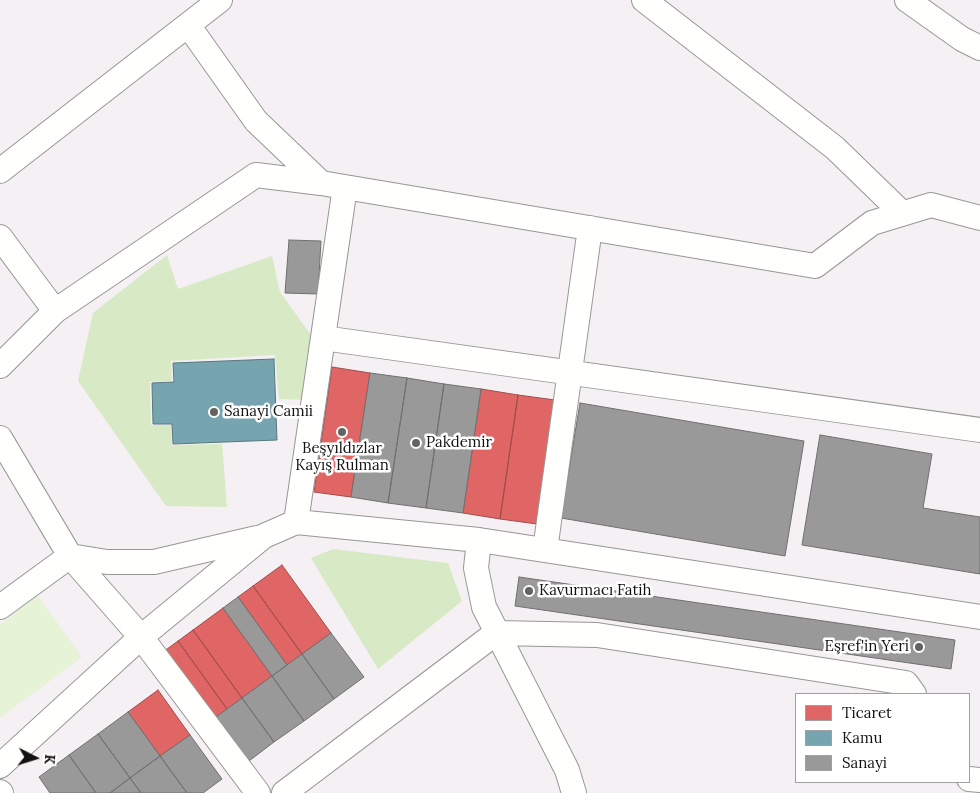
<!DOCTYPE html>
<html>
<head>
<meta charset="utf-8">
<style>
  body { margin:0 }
  #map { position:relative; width:980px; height:793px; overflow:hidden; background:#fdfcf7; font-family:Lora,serif }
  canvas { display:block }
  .legend { position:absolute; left:795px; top:693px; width:175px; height:90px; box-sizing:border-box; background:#fff; border:1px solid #a0a0a0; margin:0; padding:6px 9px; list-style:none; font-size:15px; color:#111 }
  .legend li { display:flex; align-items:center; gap:10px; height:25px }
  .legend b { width:25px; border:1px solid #a0a0a0 }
  .north { position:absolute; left:10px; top:733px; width:50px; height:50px; -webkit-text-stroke:4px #fff; paint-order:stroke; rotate:95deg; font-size:14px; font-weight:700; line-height:20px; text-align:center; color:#111 }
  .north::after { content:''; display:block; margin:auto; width:18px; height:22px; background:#111; clip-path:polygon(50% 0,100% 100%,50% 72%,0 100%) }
</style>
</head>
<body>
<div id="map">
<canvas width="980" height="793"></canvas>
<ul class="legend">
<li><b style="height:14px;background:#e06666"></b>Ticaret</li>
<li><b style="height:14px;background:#76a5af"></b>Kamu</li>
<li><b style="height:14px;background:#999"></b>Sanayi</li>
</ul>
<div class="north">K</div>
</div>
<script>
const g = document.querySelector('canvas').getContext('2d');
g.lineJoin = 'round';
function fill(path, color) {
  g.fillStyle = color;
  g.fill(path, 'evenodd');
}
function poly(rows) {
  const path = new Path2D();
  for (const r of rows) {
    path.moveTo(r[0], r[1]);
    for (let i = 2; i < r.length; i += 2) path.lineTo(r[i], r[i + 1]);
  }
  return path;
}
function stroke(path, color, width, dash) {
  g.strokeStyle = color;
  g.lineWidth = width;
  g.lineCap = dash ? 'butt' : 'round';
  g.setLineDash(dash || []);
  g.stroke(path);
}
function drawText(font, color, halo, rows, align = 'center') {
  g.font = font + ' Lora,serif';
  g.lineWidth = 5;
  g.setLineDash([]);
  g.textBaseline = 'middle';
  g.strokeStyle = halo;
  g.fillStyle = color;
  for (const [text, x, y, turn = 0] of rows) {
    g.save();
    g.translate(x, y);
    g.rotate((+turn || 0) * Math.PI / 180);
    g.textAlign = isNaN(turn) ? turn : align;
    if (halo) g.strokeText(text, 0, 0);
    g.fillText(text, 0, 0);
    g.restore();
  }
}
const industrial = poly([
  [0,0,980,0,980,793,0,793],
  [796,694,969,694,969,782,796,782]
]);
const green = poly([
  [38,596,82,657,0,718,0,624]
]);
const forest = poly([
  [167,255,178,289,272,256,280,292,316,342,308,400,279,399,275,355,171,361,172,381,150,382,151,425,171,425,172,445,222,444,227,507,166,506,78,381,93,313],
  [333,549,448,563,462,601,378,669,311,558]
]);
const shops = poly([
  [332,367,370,373,351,497,314,492,332,367],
  [481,389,518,395,500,519,463,513,481,389],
  [518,395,555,400,537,524,500,519,518,395],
  [282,565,331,633,302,654,253,586,282,565],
  [253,586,302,654,287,665,238,597,253,586],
  [223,608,272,676,242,698,193,630,223,608],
  [193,630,242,698,227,709,178,641,193,630],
  [178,641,227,709,212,720,163,652,178,641],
  [158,690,190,735,160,756,128,712,158,690]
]);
const public = poly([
  [274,359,277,440,173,444,172,424,153,424,152,383,174,382,173,363,274,359]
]);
const industry = poly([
  [289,240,321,241,318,294,285,293,289,240],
  [370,373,407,378,388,503,351,497,370,373],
  [407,378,444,384,426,508,388,503,407,378],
  [444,384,481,389,463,513,426,508,444,384],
  [580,403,804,441,785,556,561,518,580,403],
  [820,435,932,454,923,508,980,517,980,574,802,545,820,435],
  [519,577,955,640,951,669,515,606,519,577],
  [238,597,287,665,272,676,223,608,238,597],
  [331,633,364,677,334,699,302,654,331,633],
  [302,654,334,699,304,721,272,676,302,654],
  [272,676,304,721,274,742,242,698,272,676],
  [242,698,274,742,245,764,212,720,242,698],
  [128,712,160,756,130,778,98,734,128,712],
  [98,734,130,778,110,793,96,793,69,755,98,734],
  [190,735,222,779,203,793,187,793,160,756,190,735],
  [69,755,96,793,50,793,39,777,69,755],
  [160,756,187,793,141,793,130,778,160,756],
  [130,778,141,793,110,793,130,778]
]);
const minor = poly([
  [644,0,835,148,902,213],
  [907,0,962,39,980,48],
  [188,25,256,121,321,183],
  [0,171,220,0],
  [0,237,55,311],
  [323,338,980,430],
  [0,366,55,311,256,175,321,183,815,266,872,223,931,205,980,218],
  [0,438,70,556,141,637,258,793],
  [296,522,345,187],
  [479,540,476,568,484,607,567,770,574,793],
  [545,550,590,228],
  [0,607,70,556,107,562,154,562,257,538],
  [0,766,141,637,264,536,296,522,479,540,980,617],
  [969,779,980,780],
  [0,792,1,793],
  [284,793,496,633,597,635,906,683,914,694]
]);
const markers = [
  [214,412,5,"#646362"],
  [342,432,5,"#646362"],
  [416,443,5,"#646362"],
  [529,591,5,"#646362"],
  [919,647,5,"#646362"]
];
const poiNames = [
  ["Sanayi Camii",224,412],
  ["Pakdemir",426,443],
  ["Beşyıldızlar",342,449,"center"],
  ["Kayış Rulman",342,466,"center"],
  ["Kavurmacı Fatih",539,591],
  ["Eşref'in Yeri",909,647,"right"]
];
fill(industrial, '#f5f0f3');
fill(green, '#e7f3d7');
fill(forest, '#d8eac5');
fill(shops, '#e06666');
stroke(shops, '#a24c4c', 1);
fill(public, '#76a5af');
stroke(public, '#587980', 1);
fill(industry, '#999');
stroke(industry, '#707070', 1);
stroke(minor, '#979795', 26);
stroke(minor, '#fffffe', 24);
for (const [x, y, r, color] of markers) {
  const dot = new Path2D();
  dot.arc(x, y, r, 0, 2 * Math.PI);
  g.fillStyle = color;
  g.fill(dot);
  stroke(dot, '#fff', 2);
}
drawText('15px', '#111', '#fff', poiNames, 'left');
</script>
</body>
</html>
